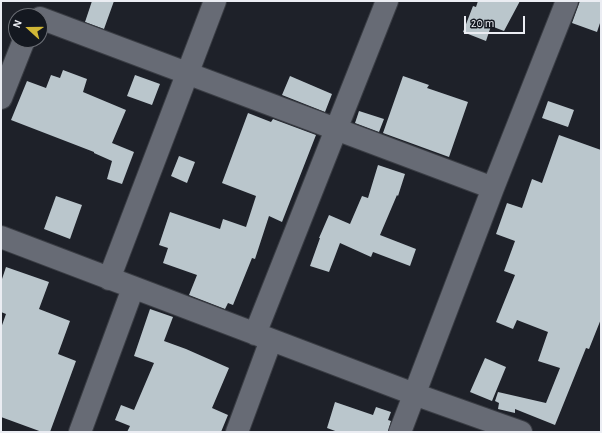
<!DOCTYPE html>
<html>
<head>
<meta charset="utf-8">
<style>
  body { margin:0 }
  #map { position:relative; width:602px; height:433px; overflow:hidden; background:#1e2129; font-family:"Alegreya Sans",sans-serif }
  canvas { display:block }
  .frame { position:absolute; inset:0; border:2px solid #ebedf3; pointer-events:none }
  .north { position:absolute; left:8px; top:8px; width:40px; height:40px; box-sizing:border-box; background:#141820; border:1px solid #6a6d74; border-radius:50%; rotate:291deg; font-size:11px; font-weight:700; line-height:16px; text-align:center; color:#ebedf3 }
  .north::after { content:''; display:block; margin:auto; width:14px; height:18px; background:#d1b736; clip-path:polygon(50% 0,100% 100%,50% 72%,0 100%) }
  .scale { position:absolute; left:464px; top:16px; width:61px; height:18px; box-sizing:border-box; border:2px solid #ebedf3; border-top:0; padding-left:5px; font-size:12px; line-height:14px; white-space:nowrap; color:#ebedf3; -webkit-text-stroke:3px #141820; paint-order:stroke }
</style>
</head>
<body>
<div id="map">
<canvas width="602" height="433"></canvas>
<div class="frame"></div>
<div class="north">N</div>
<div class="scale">20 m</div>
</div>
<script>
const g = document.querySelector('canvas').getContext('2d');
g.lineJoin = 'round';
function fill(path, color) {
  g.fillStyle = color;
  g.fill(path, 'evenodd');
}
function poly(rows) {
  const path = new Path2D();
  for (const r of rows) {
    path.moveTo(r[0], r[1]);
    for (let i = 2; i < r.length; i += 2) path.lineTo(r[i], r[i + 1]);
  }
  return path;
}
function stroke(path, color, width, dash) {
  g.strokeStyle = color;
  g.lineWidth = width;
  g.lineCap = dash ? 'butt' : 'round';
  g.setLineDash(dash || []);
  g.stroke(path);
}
const building = poly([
  [92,1,114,1,104,29,85,22],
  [478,1,520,1,504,31,491,26,486,41,463,32,473,6,476,7],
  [580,1,601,1,601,20,597,32,572,23],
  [63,70,87,79,83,92,126,110,112,143,134,152,122,184,107,179,112,161,94,153,94,152,11,120,27,81,46,88,51,75,60,78],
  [135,75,160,84,152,105,127,96],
  [290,76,332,94,325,112,282,95],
  [403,76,429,85,427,88,468,102,449,157,383,133],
  [548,101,574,110,568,127,542,118],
  [359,111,384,119,379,132,355,123],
  [248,113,271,122,273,119,316,135,282,222,269,216,255,259,252,258,233,305,228,303,225,309,189,295,197,275,163,263,168,248,159,245,170,212,220,229,223,219,246,227,256,196,222,183],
  [559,135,601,150,601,319,589,349,586,348,555,425,515,409,515,413,498,409,499,403,495,401,498,392,546,403,560,368,538,361,548,332,517,320,513,329,496,322,515,275,504,271,515,241,496,234,507,203,522,208,532,179,542,183],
  [179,156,195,162,187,183,171,176],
  [378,165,405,174,398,196,397,195,380,235,416,249,410,266,373,252,371,257,340,243,334,259,329,272,310,266,320,238,319,238,329,215,350,224,362,196,368,198],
  [56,196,82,205,70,239,44,229],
  [6,267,49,282,39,309,70,321,58,354,76,361,50,432,42,432,1,417,1,328,6,314,1,312,1,282],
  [150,309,173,317,164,341,186,349,229,368,212,408,228,415,221,432,127,432,130,426,115,420,121,405,134,410,154,363,134,356],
  [485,358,506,367,492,401,470,392],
  [335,402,373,415,376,407,391,412,388,420,391,421,388,432,338,432,327,428]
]);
const minor = poly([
  [40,18,493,188],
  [1,98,24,40],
  [1,237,414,394,521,432],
  [109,279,215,1],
  [255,334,387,1],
  [80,432,133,288],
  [237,432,271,340],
  [400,432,493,188,567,1]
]);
fill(building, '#bac6cc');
stroke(minor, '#3a3d44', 24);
stroke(minor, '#676b75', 22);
</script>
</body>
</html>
